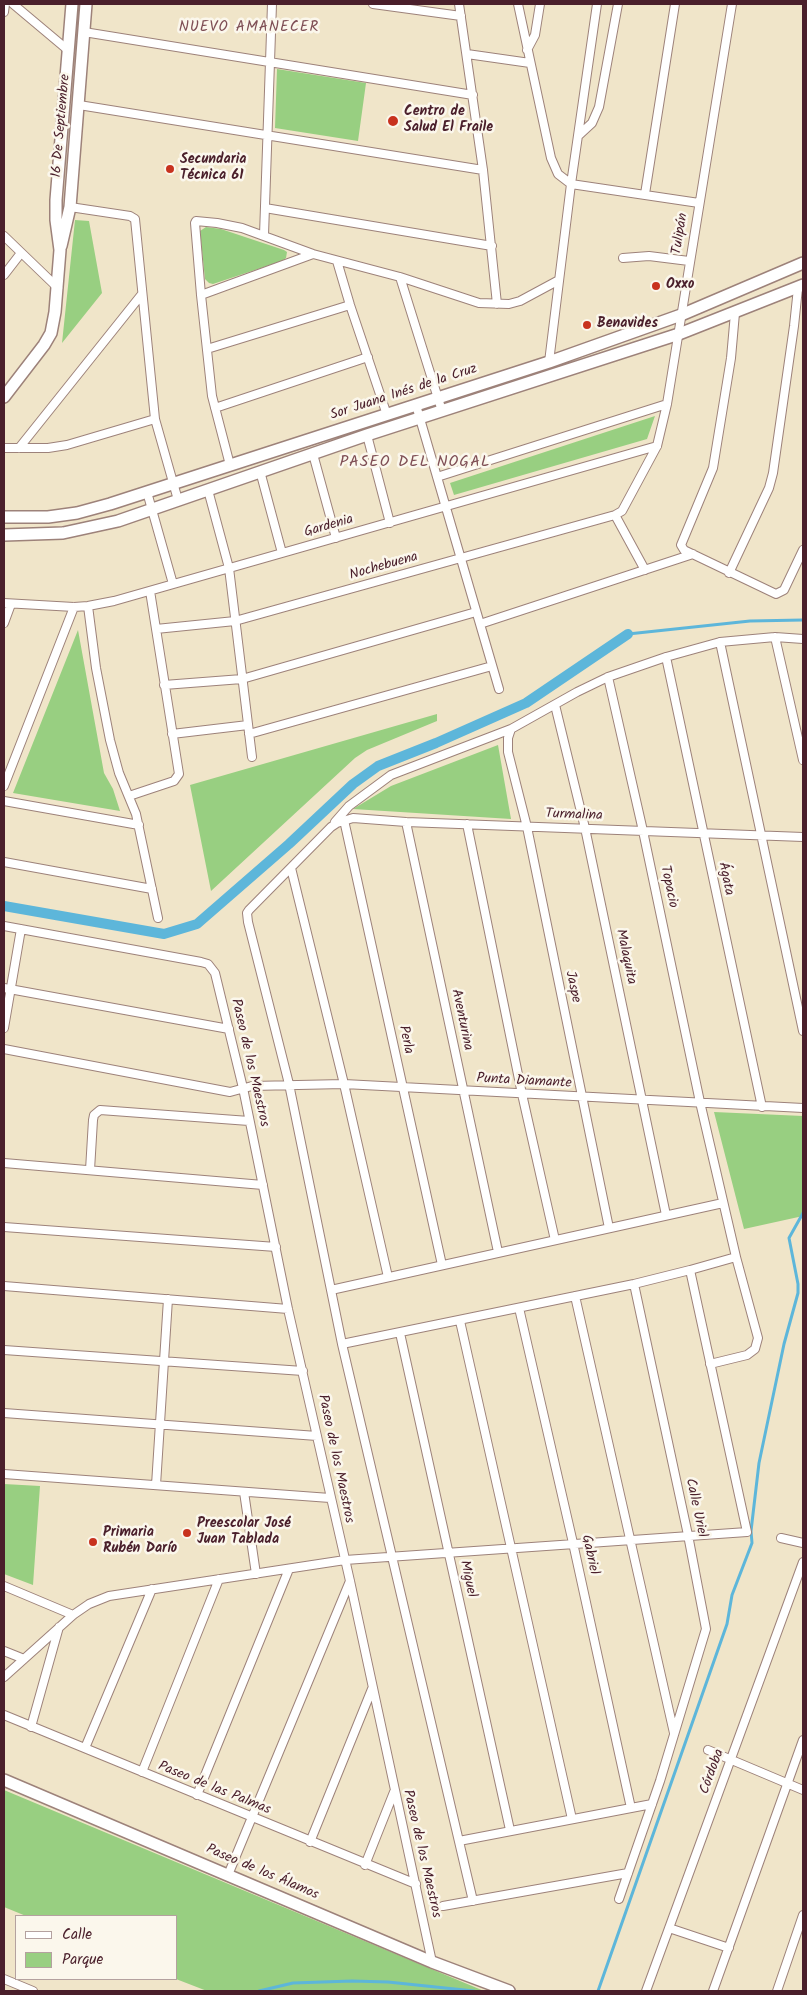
<!DOCTYPE html>
<html>
<head>
<meta charset="utf-8">
<style>
  body { margin:0 }
  #map { position:relative; width:807px; height:1995px; overflow:hidden; background:#f0e5c9; font-family:Kalam,sans-serif }
  canvas { display:block }
  .frame { position:absolute; inset:0; border:5px solid #4a1f2b; pointer-events:none }
  .legend { position:absolute; left:15px; top:1915px; width:162px; height:65px; box-sizing:border-box; background:#fbf7ec; border:1px solid #b4a19f; margin:0; padding:6px 9px; list-style:none; font-size:15px; color:#4a1f2b }
  .legend li { display:flex; align-items:center; gap:10px; height:25px }
  .legend b { width:25px; border:1px solid #b4a19f }
</style>
</head>
<body>
<div id="map">
<canvas width="807" height="1995"></canvas>
<div class="frame"></div>
<ul class="legend">
<li><b style="height:6px;background:#fff"></b>Calle</li>
<li><b style="height:14px;background:#98cf81"></b>Parque</li>
</ul>
</div>
<script>
const g = document.querySelector('canvas').getContext('2d');
g.lineJoin = 'round';
function fill(path, color) {
  g.fillStyle = color;
  g.fill(path, 'evenodd');
}
function poly(rows) {
  const path = new Path2D();
  for (const r of rows) {
    path.moveTo(r[0], r[1]);
    for (let i = 2; i < r.length; i += 2) path.lineTo(r[i], r[i + 1]);
  }
  return path;
}
function stroke(path, color, width, dash) {
  g.strokeStyle = color;
  g.lineWidth = width;
  g.lineCap = dash ? 'butt' : 'round';
  g.setLineDash(dash || []);
  g.stroke(path);
}
function drawText(font, color, halo, rows, align = 'center') {
  g.font = font + ' Kalam,sans-serif';
  g.lineWidth = 5;
  g.setLineDash([]);
  g.textBaseline = 'middle';
  g.strokeStyle = halo;
  g.fillStyle = color;
  for (const [text, x, y, turn = 0] of rows) {
    g.save();
    g.translate(x, y);
    g.rotate((+turn || 0) * Math.PI / 180);
    g.textAlign = isNaN(turn) ? turn : align;
    if (halo) g.strokeText(text, 0, 0);
    g.fillText(text, 0, 0);
    g.restore();
  }
}
const green = poly([
  [277,69,366,83,358,141,275,128],
  [75,220,89,221,102,293,62,343],
  [206,227,221,229,284,250,287,252,286,258,282,261,213,284,209,283,205,279,200,231],
  [655,416,647,439,454,495,450,483],
  [78,630,104,773,113,789,120,811,13,793],
  [437,714,437,721,367,750,355,758,211,891,190,785],
  [498,745,511,819,353,809,391,786],
  [714,1112,803,1116,803,1216,744,1229],
  [4,1484,40,1486,33,1585,4,1574],
  [4,1790,484,1991,207,1991,176,1979,176,1916,26,1916,4,1907]
]);
const stream = poly([
  [628,634,750,621,803,620],
  [259,1991,293,1983,352,1981,388,1982,474,1991],
  [598,1991,727,1624,732,1595,752,1543,751,1531,759,1463,784,1344,798,1293,798,1284,789,1238,803,1213]
]);
const canal = poly([
  [4,906,164,934,197,924,289,844,353,784,378,766,436,743,526,703,628,634]
]);
const street = poly([
  [13,4,69,51],
  [373,4,461,16],
  [459,4,483,170,497,304],
  [518,4,551,158,558,174,571,184,699,203],
  [4,12,5,4],
  [84,32,473,95],
  [527,50,535,35,540,4],
  [467,54,530,63],
  [79,105,483,170],
  [579,135,592,123,599,107,618,4],
  [645,194,675,4],
  [70,207,130,216,135,219,155,419,178,500],
  [265,208,492,246],
  [264,235,272,4],
  [4,236,58,288],
  [623,258,649,256,689,261],
  [337,261,350,305,387,415],
  [4,275,21,253],
  [400,277,442,411],
  [201,295,313,254],
  [735,313,731,358,713,468,681,545,684,550,776,594,784,590,803,550],
  [207,349,350,305],
  [549,362,571,184,597,4],
  [416,405,499,689],
  [215,408,368,357],
  [367,435,390,523],
  [4,448,48,448,67,445,155,419],
  [19,448,142,294],
  [313,454,336,538],
  [230,465,212,396,201,295,195,223,196,221,217,223,242,228,313,254,400,277,479,303,509,304,520,301,559,280],
  [260,471,282,553],
  [437,477,667,404],
  [208,490,229,568,252,757],
  [147,492,173,584],
  [615,515,645,570],
  [729,573,769,488,773,473,794,326,798,288],
  [4,603,74,607,88,606,114,601,657,446],
  [88,606,96,668,110,740,119,773,136,814,158,918],
  [4,623,11,604],
  [480,624,693,554],
  [156,629,235,621,615,515,622,511,657,446,667,404,732,4],
  [775,637,803,760],
  [720,642,803,1031],
  [666,657,762,1107],
  [164,685,242,679,476,612],
  [555,705,585,828,666,1215],
  [172,734,248,725],
  [249,734,492,666],
  [4,786,74,607],
  [129,796,174,781,179,774,150,591],
  [4,801,139,825],
  [344,820,442,1265],
  [335,822,349,806,391,775,511,729],
  [406,822,498,1252],
  [467,824,522,1094,555,1240],
  [4,862,152,889],
  [291,868,344,1084,388,1277],
  [4,926,201,962,208,964,215,973,243,1088,288,1309,350,1581,432,1962],
  [4,988,229,1029],
  [4,1028,21,929],
  [4,1049,230,1092,252,1086,344,1084,803,1108],
  [4,1163,263,1185],
  [90,1170,93,1120,94,1115,100,1110,249,1121],
  [4,1227,276,1247],
  [609,1228,527,827,508,752,508,738,511,729,577,692,608,677,666,657,720,642,775,637,803,639],
  [4,1286,288,1309],
  [331,1290,723,1203],
  [575,1296,674,1733],
  [519,1308,573,1543,631,1808],
  [460,1321,572,1819],
  [400,1333,510,1830],
  [342,1344,634,1284,690,1270],
  [4,1350,303,1371],
  [710,1364,747,1355,755,1349,758,1338,736,1257],
  [4,1413,317,1436],
  [4,1474,330,1498],
  [156,1485,168,1299],
  [244,1492,256,1574],
  [781,1538,803,1543],
  [4,1586,73,1615],
  [4,1651,24,1659],
  [4,1677,73,1615,89,1604,109,1596,345,1560,747,1532,690,1270,736,1257,700,1102,643,831,608,677],
  [4,1715,416,1884],
  [31,1727,59,1627],
  [85,1748,152,1589],
  [708,1750,803,1790],
  [142,1772,219,1579],
  [197,1795,289,1569],
  [459,1841,652,1804],
  [310,1842,372,1689],
  [365,1865,394,1792],
  [228,1875,350,1581],
  [619,1899,660,1781,706,1629,688,1535,634,1284],
  [473,1901,342,1344,289,1084,248,922,247,913,249,910,331,827,337,823,353,818,406,822,803,837],
  [443,1906,628,1873],
  [669,1928,729,1948],
  [4,1979,33,1991],
  [646,1991,803,1562],
  [713,1991,803,1740],
  [777,1991,803,1915]
]);
const secondary = poly([
  [61,246,70,207,86,4],
  [4,397,44,345,51,333,55,312,60,250,56,220,56,200,72,4],
  [4,517,48,517,77,513,110,504,549,362,681,315,803,263],
  [4,535,63,533,118,521,367,435,679,334,803,285],
  [4,1780,432,1962,509,1991]
]);
const markers = [
  [393,121,6,"#c8321e"],
  [170,169,5,"#c8321e"],
  [656,286,5,"#c8321e"],
  [587,325,5,"#c8321e"],
  [187,1533,5,"#c8321e"],
  [93,1542,5,"#c8321e"]
];
const poiNames = [
  ["Centro de",404,113],
  ["Salud El Fraile",404,129],
  ["Secundaria",180,161],
  ["Técnica 61",180,177],
  ["Oxxo",666,286],
  ["Benavides",597,325],
  ["Preescolar José",197,1525],
  ["Juan Tablada",197,1541],
  ["Primaria",103,1534],
  ["Rubén Darío",103,1550]
];
const streetNames = [
  ["16 De Septiembre",62,126,-85],
  ["Tulipán",681,234,-81],
  ["Sor Juana Inés de la Cruz",404,393,-18],
  ["Gardenia",329,527,-16],
  ["Nochebuena",384,567,-16],
  ["Turmalina",574,816,2],
  ["Ágata",725,879,78],
  ["Topacio",668,887,78],
  ["Malaquita",625,957,78],
  ["Jaspe",572,987,78],
  ["Aventurina",461,1020,78],
  ["Perla",405,1040,78],
  ["Paseo de los Maestros",249,1063,77],
  ["Punta Diamante",524,1082,3],
  ["Paseo de los Maestros",335,1459,78],
  ["Calle Uriel",695,1508,78],
  ["Gabriel",589,1555,78],
  ["Miguel",467,1579,78],
  ["Córdoba",713,1772,-70],
  ["Paseo de las Palmas",214,1789,22],
  ["Paseo de los Maestros",421,1854,77],
  ["Paseo de los Álamos",262,1873,23]
];
const neighbourhoodNames = [
  ["NUEVO AMANECER",249,28]
];
const quarterNames = [
  ["PASEO DEL NOGAL",415,463]
];
fill(green, '#98cf81');
stroke(stream, '#5db6da', 3);
stroke(canal, '#5db6da', 10);
stroke(street, '#9d827a', 10);
stroke(secondary, '#9d827a', 14);
stroke(street, '#fff', 8);
stroke(secondary, '#fff', 11);
for (const [x, y, r, color] of markers) {
  const dot = new Path2D();
  dot.arc(x, y, r, 0, 2 * Math.PI);
  g.fillStyle = color;
  g.fill(dot);
  stroke(dot, '#fbf7ec', 2);
}
drawText('bold 14px', '#4a1f2b', '#fbf7ec', poiNames, 'left');
drawText('14px', '#4a1f2b', '#fbf7ec', streetNames);
g.letterSpacing = '1px';
drawText('15px', '#7f4f55', '#fbf7ec', neighbourhoodNames);
g.letterSpacing = '0px';
g.letterSpacing = '1px';
drawText('16px', '#7f4f55', '#fbf7ec', quarterNames);
g.letterSpacing = '0px';
</script>
</body>
</html>
